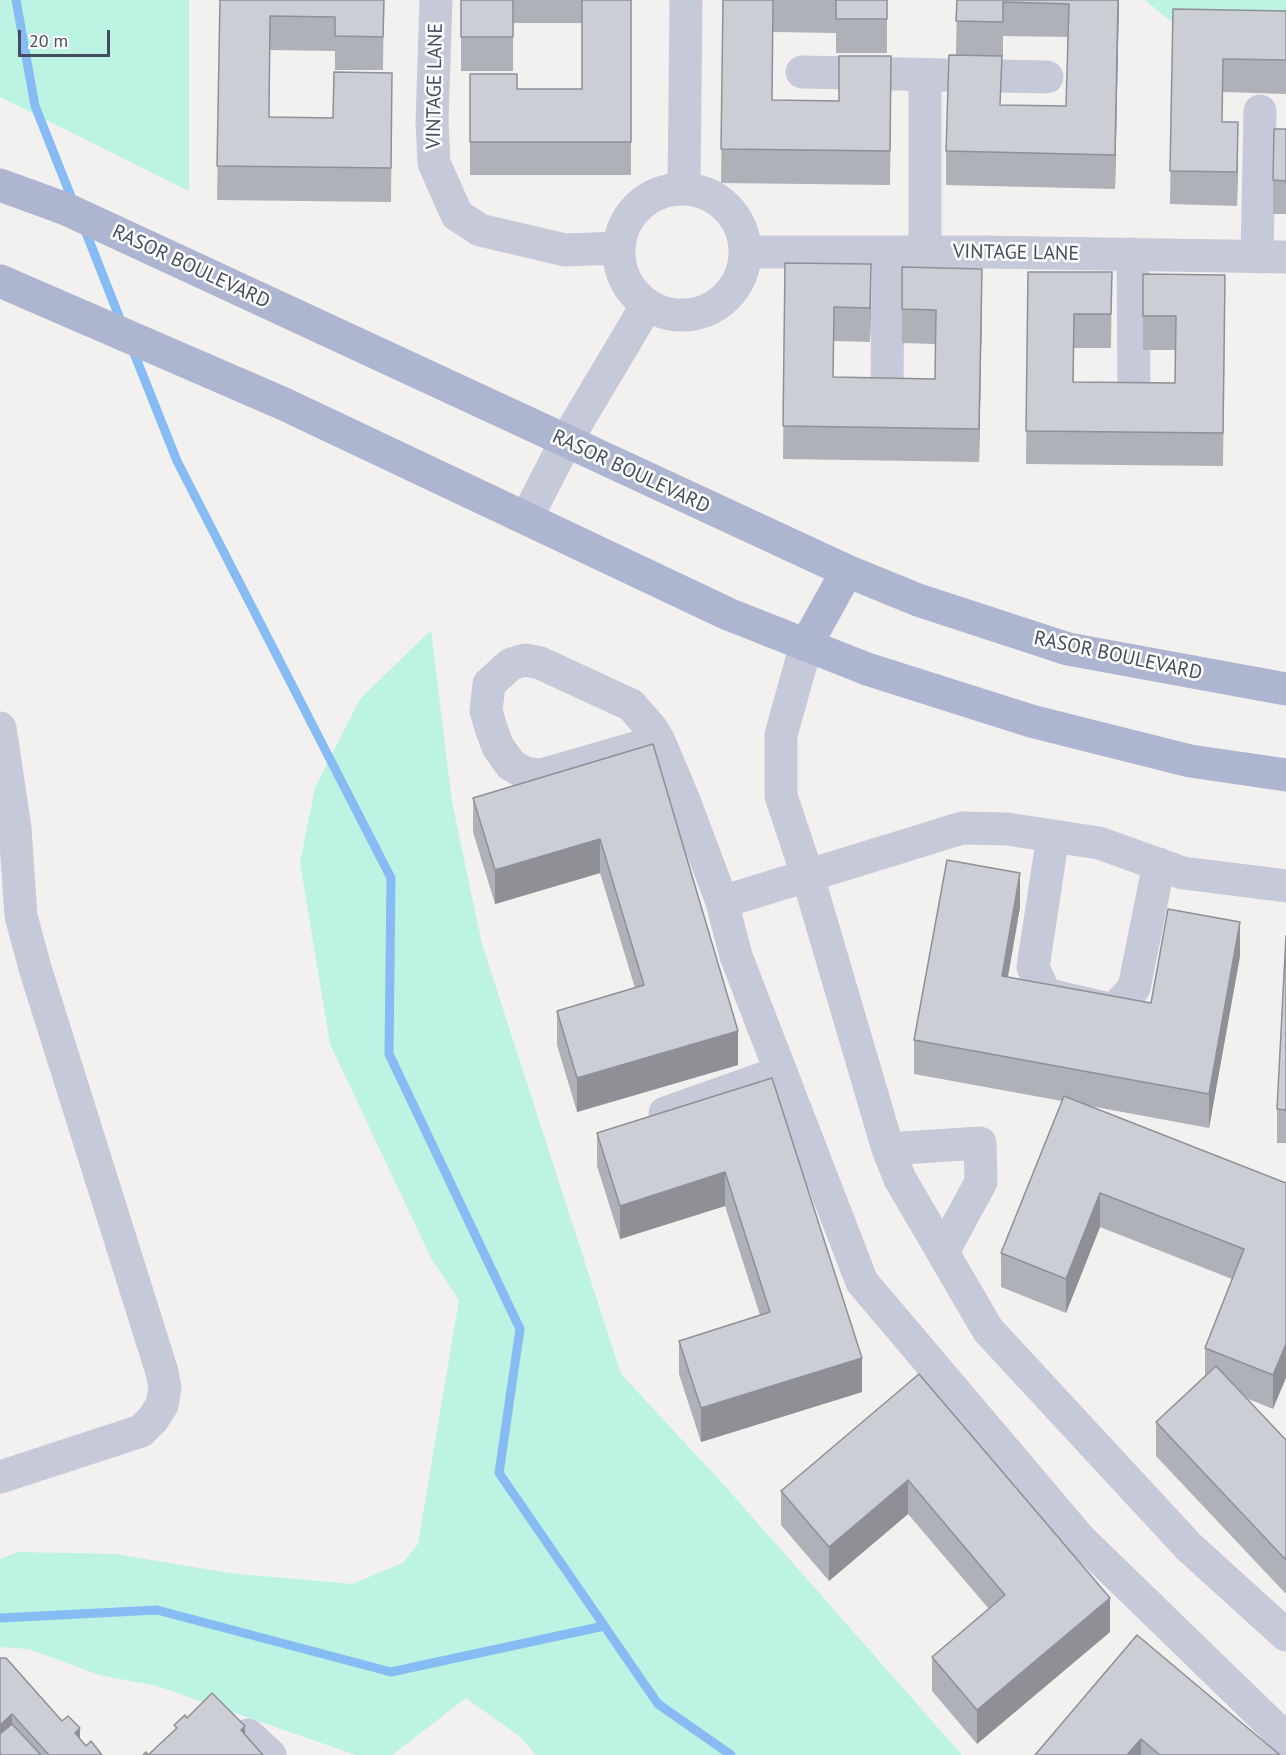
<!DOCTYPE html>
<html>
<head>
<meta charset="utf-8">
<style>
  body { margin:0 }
  #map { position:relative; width:1286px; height:1755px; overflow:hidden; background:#f3f1f0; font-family:"PT Sans",sans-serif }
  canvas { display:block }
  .scale { position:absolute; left:18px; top:30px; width:92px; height:27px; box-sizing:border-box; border:3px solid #464c5f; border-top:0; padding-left:8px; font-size:18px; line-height:21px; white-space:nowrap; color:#464c5f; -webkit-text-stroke:4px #fff; paint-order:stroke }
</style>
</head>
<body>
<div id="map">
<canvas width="1286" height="1755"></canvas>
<div class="scale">20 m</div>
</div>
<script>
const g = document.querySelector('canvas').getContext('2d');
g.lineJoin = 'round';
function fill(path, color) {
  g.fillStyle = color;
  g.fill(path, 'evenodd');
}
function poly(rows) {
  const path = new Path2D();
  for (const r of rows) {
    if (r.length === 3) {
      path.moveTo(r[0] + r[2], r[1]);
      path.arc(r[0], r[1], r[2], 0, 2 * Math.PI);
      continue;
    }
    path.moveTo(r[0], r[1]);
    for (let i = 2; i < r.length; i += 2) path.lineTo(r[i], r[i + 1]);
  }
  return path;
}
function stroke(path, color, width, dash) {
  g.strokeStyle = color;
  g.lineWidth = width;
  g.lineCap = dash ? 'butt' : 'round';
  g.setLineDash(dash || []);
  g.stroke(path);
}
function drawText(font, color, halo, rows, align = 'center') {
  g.font = font + ' "PT Sans",sans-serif';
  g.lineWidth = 5;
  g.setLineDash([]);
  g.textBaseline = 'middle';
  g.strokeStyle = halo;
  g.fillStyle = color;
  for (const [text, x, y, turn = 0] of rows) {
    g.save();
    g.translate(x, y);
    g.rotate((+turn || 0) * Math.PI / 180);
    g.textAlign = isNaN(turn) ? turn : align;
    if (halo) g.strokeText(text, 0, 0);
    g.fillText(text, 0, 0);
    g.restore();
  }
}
const green = poly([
  [0,0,189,0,189,191,0,97],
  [1145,0,1286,0,1286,30,1180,29],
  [431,630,452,802,482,944,621,1374,724,1485,962,1755,536,1755,519,1736,466,1698,392,1755,356,1755,157,1686,99,1675,29,1649,0,1647,0,1559,18,1552,116,1554,229,1573,352,1584,403,1563,418,1544,459,1300,431,1258,330,1044,300,863,315,788,360,699]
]);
const stream = poly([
  [16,0,35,106,74,204],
  [83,225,122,324],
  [132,348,177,461,391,878,389,1054,520,1329,499,1473,658,1704,731,1755],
  [0,1618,157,1610,391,1672,604,1626]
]);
const minor = poly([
  [436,0,432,122,434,163,457,215,480,230,565,250,618,248],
  [802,72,1047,77],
  [925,75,925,252],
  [682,252,63],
  [684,189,686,0],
  [746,252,984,252,1286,257],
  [1133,254,1134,402],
  [1257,257,1260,111],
  [887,400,888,252],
  [527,517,566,441,647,305],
  [806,645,781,735,781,796,808,877,888,1149,900,1179,988,1330,1189,1547,1286,1635],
  [0,728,15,828,21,916,35,968,162,1372,165,1388,162,1405,153,1419,141,1431,0,1477],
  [659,741,541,775,525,773,511,765,498,747,492,731,486,711,489,684,511,664,525,660,540,663,631,705,652,729,659,741,685,803,722,902,736,956,862,1282,1079,1538,1286,1739],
  [1053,836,1033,967,1045,994,1114,1010,1134,988,1159,864],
  [722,902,962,828,1007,829,1099,843,1183,873,1286,886],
  [665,1113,781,1072],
  [888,1149,980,1143,981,1182,943,1252],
  [248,1735,270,1755]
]);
const major = poly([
  [0,185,66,209,847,571,918,600,1068,649,1286,689],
  [0,281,284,404,728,614,867,669,1031,721,1190,761,1286,775],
  [806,645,847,571]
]);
const wall = poly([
  [220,0,384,0,383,70,335,70,335,51,270,50,269,117,333,118,392,107,391,202,217,200],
  [461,0,631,0,631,175,470,175,470,74,517,89,582,89,582,23,513,23,513,71,461,71],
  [723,0,887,0,887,53,836,53,836,33,773,32,772,100,839,101,891,90,890,185,721,183],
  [957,0,1119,0,1115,189,946,185,946,151,1001,105,1066,106,1068,37,1003,36,1003,56,956,55],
  [1173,9,1286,11,1286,94,1223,92,1222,122,1238,156,1237,206,1170,204],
  [1286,129,1286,214,1273,214,1273,180],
  [785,263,871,298,870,342,834,341,833,377,935,379,935,344,902,343,902,267,982,302,979,462,783,459],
  [1028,272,1112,272,1111,348,1074,348,1074,382,1175,383,1175,350,1143,350,1143,274,1225,308,1223,466,1026,464],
  [653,744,738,1065,577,1112,557,1045,557,1011,635,988,600,873,495,904,473,832,473,798],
  [1020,907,1008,977,1151,1003,1240,956,1209,1128,1090,1106,1286,1183,1273,1409,1246,1398,1286,1440,1286,1594,1156,1456,1156,1422,1205,1376,1205,1348,1232,1279,1100,1227,1066,1313,1001,1287,1001,1253,1062,1101,914,1074,914,1040],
  [1286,936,1286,1143,1277,1143,1277,1109],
  [772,1078,862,1392,701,1442,679,1374,679,1341,760,1315,725,1206,620,1239,597,1166,597,1133],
  [919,1374,1110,1632,977,1744,932,1691,932,1657,989,1609,908,1514,829,1581,781,1525,781,1491],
  [1137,1635,1280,1755,1035,1755],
  [0,1658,86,1746,102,1755,0,1755]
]);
const shadedWall = poly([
  [1118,0,1119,0,1115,189,1115,155],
  [1238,122,1238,156,1237,206,1237,172],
  [871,264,871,298,870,342,870,308],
  [982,269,982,302,979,462,979,429],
  [600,839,600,873,495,904,495,870],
  [1020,873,1020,907,1002,1010,1002,976],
  [1240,922,1240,956,1209,1128,1209,1094],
  [738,1031,738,1065,577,1112,577,1078],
  [725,1172,725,1206,620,1239,620,1206],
  [1100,1193,1100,1227,1066,1313,1066,1279],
  [1286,1344,1286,1378,1273,1409,1273,1375],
  [862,1358,862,1392,701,1442,701,1408],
  [908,1480,908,1514,829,1581,829,1547],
  [1110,1598,1110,1632,977,1744,977,1710],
  [12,1714,12,1748,0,1755,0,1725],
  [245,1726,245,1755,241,1730],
  [80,1728,80,1755,75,1733],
  [1141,1739,1141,1755,1127,1755]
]);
const building = poly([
  [220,0,384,0,383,37,335,36,335,17,270,16,269,117,333,118,334,72,392,73,391,168,217,166,220,0],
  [461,0,513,0,513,37,461,37,461,0],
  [582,0,631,0,631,142,470,142,470,74,517,74,517,89,582,89,582,0],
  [723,0,773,0,772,100,839,101,839,56,891,56,890,151,721,149,723,0],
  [836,0,887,0,887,19,836,19,836,0],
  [957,0,1118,0,1115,155,946,151,949,55,1002,56,1000,105,1066,106,1069,4,1003,2,1003,22,956,21,957,0],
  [1173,9,1286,11,1286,60,1223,59,1222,122,1238,122,1237,172,1170,171,1173,9],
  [1274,129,1286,129,1286,181,1273,180,1274,129],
  [785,263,871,264,870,308,834,307,833,377,935,379,936,310,902,309,902,267,982,269,979,429,783,426,785,263],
  [1028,272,1112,272,1111,314,1074,314,1073,382,1175,383,1176,316,1143,316,1143,274,1225,275,1223,433,1026,431,1028,272],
  [653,744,738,1031,577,1078,557,1011,644,985,600,839,495,870,473,798,653,744],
  [947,860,1020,873,1002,976,1151,1003,1168,909,1240,922,1209,1094,914,1040,947,860],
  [1286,936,1286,1110,1277,1109,1286,936],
  [772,1078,862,1358,701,1408,679,1341,770,1312,725,1172,620,1206,597,1133,772,1078],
  [1064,1096,1286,1183,1286,1344,1273,1375,1205,1348,1244,1249,1100,1193,1066,1279,1001,1253,1064,1096],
  [1216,1366,1286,1440,1286,1560,1156,1422,1216,1366],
  [919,1374,1110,1598,977,1710,932,1657,1005,1595,908,1480,829,1547,781,1491,919,1374],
  [1137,1635,1280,1755,1160,1755,1141,1739,1127,1755,1035,1755,1137,1635],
  [0,1658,6,1658,62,1721,68,1716,80,1728,75,1733,86,1746,91,1741,102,1755,49,1755,12,1714,0,1725,0,1658],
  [212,1693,245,1726,241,1730,263,1755,143,1755,146,1752,148,1755,177,1728,174,1725,185,1715,187,1718,212,1693],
  [12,1724,41,1755,0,1755,0,1734,12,1724]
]);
const streetNames = [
  ["VINTAGE LANE",435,86,-89],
  ["VINTAGE LANE",1016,253,1],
  ["RASOR BOULEVARD",191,267,25],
  ["RASOR BOULEVARD",631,472,25],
  ["RASOR BOULEVARD",1118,656,12]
];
fill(green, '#bcf3e2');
stroke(stream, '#86bbf3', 9);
stroke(minor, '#c6cad8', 33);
stroke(major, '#aeb5d1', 33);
fill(wall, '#afb1b8');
fill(shadedWall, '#8f9096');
fill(building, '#ccced6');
stroke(building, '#8f9096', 1.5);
drawText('20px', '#464c5f', '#fff', streetNames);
</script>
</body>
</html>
